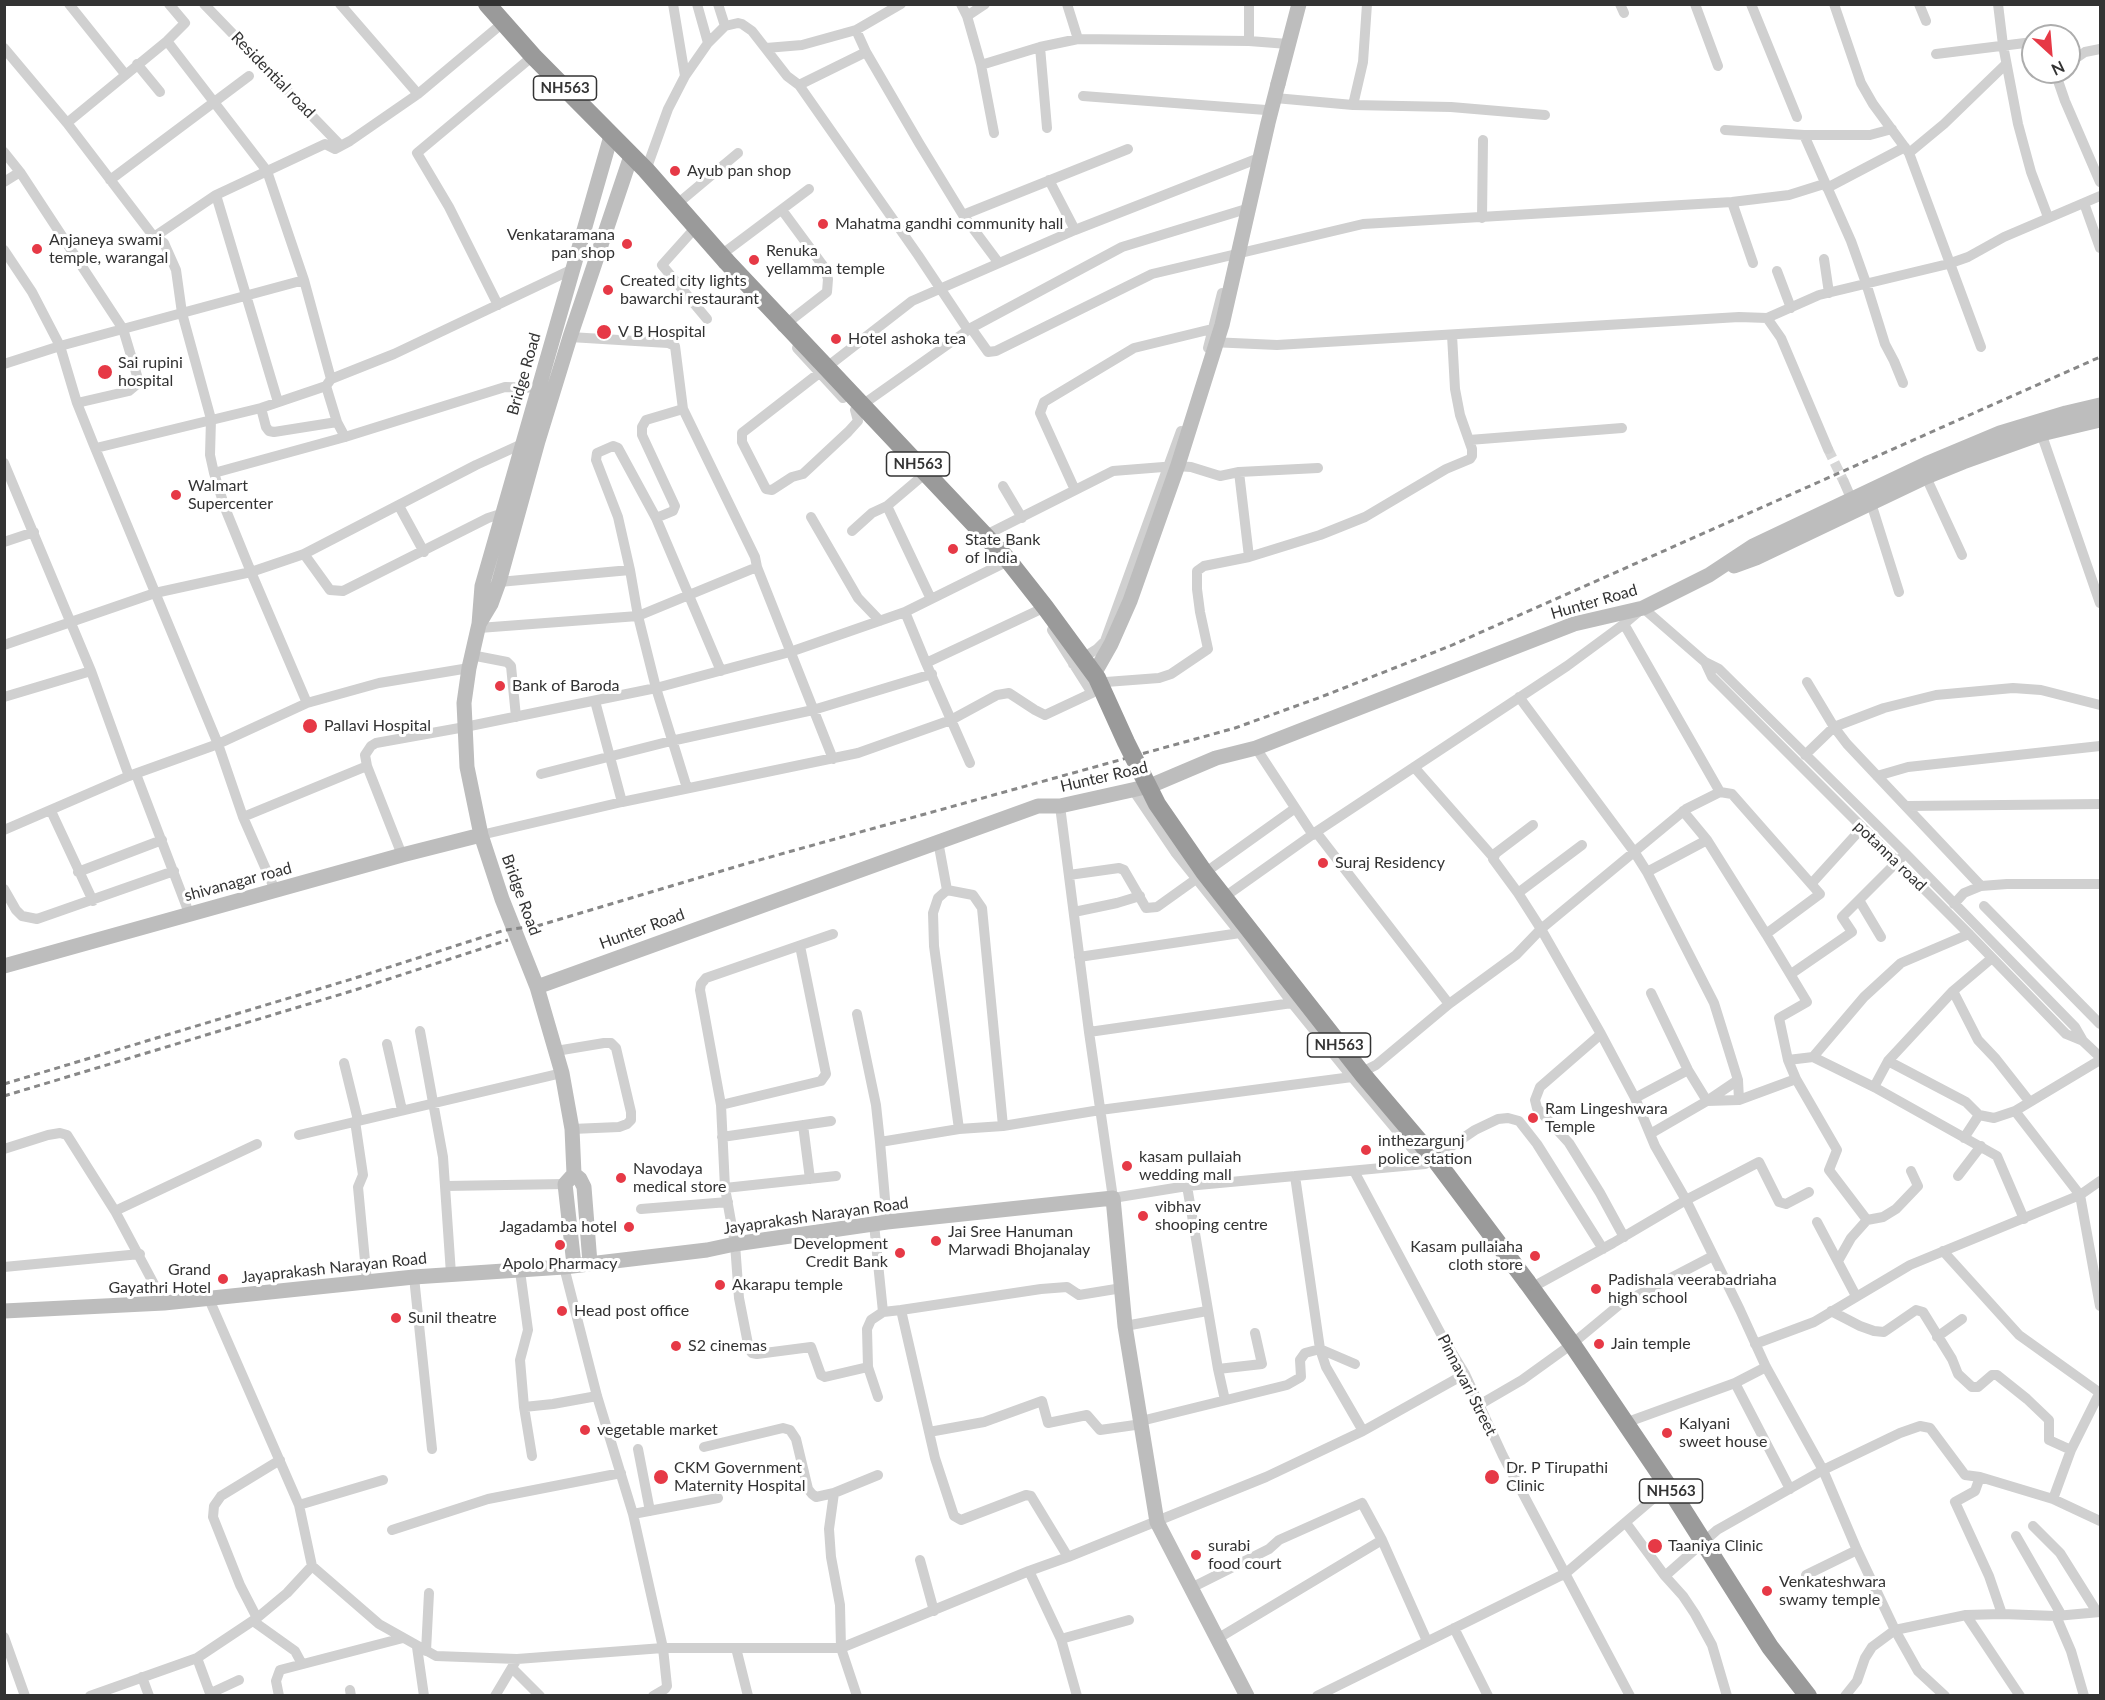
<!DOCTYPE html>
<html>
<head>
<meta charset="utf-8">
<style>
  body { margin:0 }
  #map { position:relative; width:2105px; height:1700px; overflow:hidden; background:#fff; font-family:Lato,sans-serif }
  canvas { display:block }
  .frame { position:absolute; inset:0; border:6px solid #333; pointer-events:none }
  .north { position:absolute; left:2021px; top:24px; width:60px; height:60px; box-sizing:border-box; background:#fff; border:2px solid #adadad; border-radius:50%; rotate:154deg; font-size:16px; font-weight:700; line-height:24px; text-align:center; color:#333 }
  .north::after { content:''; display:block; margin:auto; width:21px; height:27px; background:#e63946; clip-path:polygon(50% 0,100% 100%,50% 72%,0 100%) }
</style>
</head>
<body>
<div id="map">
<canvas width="2105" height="1700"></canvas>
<div class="frame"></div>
<div class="north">N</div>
</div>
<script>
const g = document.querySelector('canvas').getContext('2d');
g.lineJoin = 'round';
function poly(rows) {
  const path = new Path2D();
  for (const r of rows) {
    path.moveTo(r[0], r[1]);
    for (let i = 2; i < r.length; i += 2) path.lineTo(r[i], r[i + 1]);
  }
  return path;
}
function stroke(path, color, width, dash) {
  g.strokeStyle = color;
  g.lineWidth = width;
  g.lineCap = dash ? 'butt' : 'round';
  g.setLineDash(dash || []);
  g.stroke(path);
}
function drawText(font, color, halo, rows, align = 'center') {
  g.font = font + ' Lato,sans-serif';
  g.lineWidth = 6;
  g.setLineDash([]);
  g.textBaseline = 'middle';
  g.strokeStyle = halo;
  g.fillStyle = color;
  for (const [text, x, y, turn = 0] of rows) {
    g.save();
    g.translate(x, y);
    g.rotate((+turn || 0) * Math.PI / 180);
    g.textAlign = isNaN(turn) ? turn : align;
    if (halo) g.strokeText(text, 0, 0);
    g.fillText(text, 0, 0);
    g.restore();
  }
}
const streetTunnel = poly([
  [1828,449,1844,482]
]);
const street = poly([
  [69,4,125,74],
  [204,4,341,146],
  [340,4,418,94],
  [673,4,685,76],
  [697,4,708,43],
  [718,4,725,26],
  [961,4,967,16,981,65,994,133],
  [1067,4,1078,39],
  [1249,4,1249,41],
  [1620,4,1624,13],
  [1695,4,1718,66],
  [1751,4,1797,117],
  [1834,4,1861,83,1873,104,1909,153,1981,347],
  [1919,4,1926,21],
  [1998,4,2003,45,2018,124,2031,172,2048,217],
  [967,16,985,4],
  [856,30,866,52,919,143,963,215,998,262],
  [167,41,267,171,304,280,331,379],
  [1040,47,1047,128],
  [4,48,67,123,154,237,164,243,176,270,182,313,211,419,210,455,214,473,225,508,251,572,307,703],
  [766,48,802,45,856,30,901,4],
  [1936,54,2033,42],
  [2069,63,2085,52,2100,49],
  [137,64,160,92],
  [981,65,1040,47,1078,39,1249,41,1288,44],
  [2055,72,2065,101,2100,182],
  [799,85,866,52],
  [1083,96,1266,110],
  [1275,98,1353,105,1451,107,1545,115],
  [1353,105,1363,62,1367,4],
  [67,123,167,41,185,23,169,4],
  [1725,130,1804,135,1870,135,1892,129],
  [1804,135,1851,241,1866,283,1885,344,1894,361,1903,383],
  [4,152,20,172,123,329,138,379,135,386,129,391,77,403],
  [1909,153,1944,124,2006,64],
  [646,170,668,109,685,76,708,43,725,26,738,23,742,24,752,31,787,76,799,85,918,255,968,330],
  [110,180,249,76],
  [1049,180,1075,230],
  [4,182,20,172],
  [1827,188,1905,147],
  [216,195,278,402],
  [1732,202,1753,263],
  [2084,203,2100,248],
  [676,205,738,153],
  [1243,210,1122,247,971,328,855,410,858,421,848,432,803,474,792,477,772,490,766,489,742,442,742,433,912,301,1075,230,1254,160],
  [963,215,1128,149],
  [1482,218,1483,140],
  [696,227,662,265,707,319],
  [154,237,216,195,325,144,335,149,350,141,418,94,504,22],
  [4,250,32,292,60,346,77,403,93,443,218,744,243,817,275,890],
  [721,255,809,189],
  [1824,259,1829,293],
  [1777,271,1791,308],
  [498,305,449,207,417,153,533,56],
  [1767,318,1819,295,1948,264,1968,257,2004,237,2100,196],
  [782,327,827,292,828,279,824,267,782,210],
  [971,328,988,352,996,351,1152,274,1363,224,1732,202,1789,195,1824,184],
  [570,337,668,343,675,346,683,409,755,557,757,567,833,759],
  [1211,342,1277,345,1739,317,1767,318,1781,338,1828,449],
  [797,348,843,398],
  [1208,348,1222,293],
  [4,364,60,346,304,280],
  [326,386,337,422,345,437],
  [261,408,266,427,269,431,274,432,337,422],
  [2040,430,2100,603],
  [1469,440,1622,428],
  [96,448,261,408,326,386,331,379,394,354,573,269],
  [4,463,91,671,129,776],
  [1239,472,1249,557],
  [214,473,345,437,505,387,545,388],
  [1926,477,1962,555],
  [1844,482,1851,498],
  [1003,486,1022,518],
  [1075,490,1040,413,1044,402,1134,348,1212,329],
  [1871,503,1899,592],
  [399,506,424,552],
  [887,506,920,478],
  [811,517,858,598,880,621],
  [656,518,673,511,675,506,642,435,642,427,646,420,683,409],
  [852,531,872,513,887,506,931,599],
  [982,537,1113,471,1176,466,1191,467,1220,476,1239,472,1318,468],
  [4,542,34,532],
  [304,554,330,590,343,591,488,518,507,512],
  [630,570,618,517,596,460,597,453,613,446,618,448,656,518,721,671],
  [905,612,926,663],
  [1624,624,1720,792,1732,794,1820,894,1766,934,1807,1002,1779,1018,1788,1060,1796,1079,1837,1150,1829,1170,1867,1220,1851,1238,1838,1261],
  [479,628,638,616,630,570,499,582],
  [1052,630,1092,693],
  [4,645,155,593,251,572,304,554,476,465,522,444],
  [471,655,507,662,511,666,516,717],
  [1705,662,1712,677,1969,934,2066,1034,2083,1041],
  [1073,664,1097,649,1105,641,1181,431],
  [1807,682,1834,727,1847,744,1981,886,2007,884,2100,884],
  [4,697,91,671],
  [1519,697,1635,853,1647,872,1714,1003,1738,1080,1739,1100],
  [595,701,622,802],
  [1256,748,1313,835],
  [1805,755,1834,727,1884,708,1936,695,2013,688,2041,690,2100,705],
  [970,763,926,663,1039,610],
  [1414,767,1493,857],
  [136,774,189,913],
  [541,774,671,741,813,710,932,674],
  [1877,776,1908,767,2100,746],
  [687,788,656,688,638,616,757,567],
  [1133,790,1175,852,1240,933,1292,1003,1352,1077,1425,1164],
  [1060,806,1089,1032,1113,1198,1187,1186,1425,1164,1475,1130,1498,1119,1508,1118,1519,1121,1537,1144,1603,1249],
  [1907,806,2100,804],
  [51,811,93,901],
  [1683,811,1707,840,1766,934],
  [243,817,367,766],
  [1533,825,1496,853,1493,859,1518,893,1541,929,1601,1034,1635,1098,1655,1146,1686,1200,1740,1310,1766,1367,1823,1470,1857,1550,1895,1630,1918,1671,1945,1696],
  [4,830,129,776,218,744,307,703,379,683,469,668],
  [1316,832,1449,1004],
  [481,835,622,802,858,753,951,720,997,695,1009,693,1035,710,1045,715,1092,693,1094,686,1106,682,1159,678,1171,674,1208,649,1200,612,1197,589,1197,571,1204,566,1249,557,1320,535,1365,517,1446,469,1470,459,1472,456,1472,449,1460,415,1455,389,1452,335],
  [938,841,947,890,938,898,933,913,934,946,959,1129],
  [402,855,367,766,365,755,371,746,376,743,465,727,656,688,790,652,905,612,1004,563],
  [78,872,162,840],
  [1647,872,1707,840],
  [1069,875,1119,868,1124,870,1146,908,1157,907,1294,809],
  [1812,883,1861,829],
  [4,889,16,910,22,916,37,919,174,871],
  [947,890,973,895,982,908,1003,1126],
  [1518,893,1582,845],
  [1859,900,1881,937],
  [1216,903,1316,832,1567,666,1624,624,1643,608,1705,662,1719,669,1906,854,2075,1027,2083,1041,2100,1057],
  [1954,904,1964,893,1981,886],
  [1984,906,2100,1024],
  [1074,912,1117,903,1140,896],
  [833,934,706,978,701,984,700,990,721,1105,725,1188,735,1244,739,1298,749,1349,752,1353,757,1354,811,1347,821,1375,825,1377,868,1367],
  [1969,934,1901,963,1864,997,1813,1057,1874,1087,1997,1156,2024,1219],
  [1079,957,1240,933],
  [1791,974,1852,932,1842,917,1901,858],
  [1953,991,1978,1040,1996,1059,2029,1101],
  [1651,993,1688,1070,1707,1101,1739,1100,1796,1079],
  [857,1014,876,1105,880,1142],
  [420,1031,443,1157,451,1274],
  [1089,1032,1292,1003],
  [1601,1034,1540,1087,1535,1100,1537,1108,1569,1143,1600,1193,1624,1237],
  [387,1044,402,1110],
  [556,1051,604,1043,611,1043,616,1048,631,1112,631,1120,627,1124,619,1127,572,1129],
  [1788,1060,1813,1057],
  [1888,1061,1966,1102,1979,1115,1994,1118,2015,1111,2100,1060],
  [344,1063,358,1120],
  [1874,1087,1888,1061,1953,991,1992,958],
  [1635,1098,1688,1070],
  [721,1105,821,1081,826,1074,800,946],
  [2015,1111,2080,1195,2100,1306],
  [355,1121,363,1175,358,1187,367,1282],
  [803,1125,810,1179],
  [1650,1134,1707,1101,1738,1080],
  [299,1135,562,1073],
  [722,1137,831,1121],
  [1964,1138,1979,1115],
  [4,1149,48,1135,60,1133,67,1135,115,1211,164,1303],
  [1354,1171,1442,1336,1465,1374,1503,1456,1630,1696],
  [1295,1176,1320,1349,1326,1367,1363,1431],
  [1958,1176,1981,1146],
  [446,1186,565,1184],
  [1187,1186,1218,1369],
  [725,1188,836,1176],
  [641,1209,728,1202],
  [115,1211,257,1144],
  [1867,1220,1883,1217,1896,1209,1918,1186,1911,1171],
  [887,1222,880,1142,959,1129,1003,1126,1100,1110,1352,1077,1376,1065,1449,1004,1516,955,1541,929,1686,809,1720,792],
  [1817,1222,1856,1296],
  [874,1224,883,1312],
  [1943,1251,2019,1335,2100,1393],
  [4,1267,140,1254],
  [564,1267,597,1396,633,1514,663,1648,667,1686,665,1689,653,1696],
  [520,1271,528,1330,520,1360,524,1407,532,1456],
  [414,1277,432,1449],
  [1531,1288,1613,1243,1686,1200,1759,1162,1779,1202,1786,1204,1809,1192],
  [209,1299,299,1505,312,1566],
  [901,1310,1041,1289,1067,1287,1079,1295,1122,1288],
  [1831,1311,1860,1326,1874,1331,1884,1332,1916,1310,1923,1312,1952,1359,1958,1374,1972,1387,1978,1387,1992,1375,1997,1375,2027,1399,2049,1420,2049,1440,2071,1450],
  [1125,1326,1207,1311],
  [1937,1337,1962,1319],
  [1755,1344,1814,1322,1910,1265,2080,1195,2100,1181],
  [1735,1383,1790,1489],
  [878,1397,868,1367,867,1329,871,1320,883,1312,901,1310,935,1458,954,1516,961,1520,1026,1495,1031,1496,1068,1557],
  [1225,1400,1218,1369,1262,1364,1255,1333],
  [1479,1405,1522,1380,1572,1344,1619,1305,1713,1256],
  [524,1407,553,1404,597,1396],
  [1141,1421,1287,1385,1301,1377,1300,1360,1305,1353,1320,1349,1355,1364],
  [1625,1423,1735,1383,1766,1367],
  [929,1432,984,1422,1042,1401,1048,1423,1087,1415,1100,1430,1142,1424],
  [704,1447,783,1428,790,1430,796,1439,808,1489,812,1494,816,1497,834,1493],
  [638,1449,650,1511],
  [1980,1477,1975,1491,1955,1502,1989,1576,2002,1614],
  [2053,1499,2071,1450,2100,1392],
  [299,1505,383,1480],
  [633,1514,718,1498],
  [1626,1523,1665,1576,1683,1596,1695,1614,1712,1645,1727,1696],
  [2033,1526,2060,1553,2097,1612],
  [392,1530,488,1499,621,1473],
  [2016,1536,2062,1616],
  [920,1560,934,1611],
  [1029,1571,1061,1639,1077,1696],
  [1806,1575,1857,1550],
  [1665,1576,1717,1530,1823,1470,1900,1433,1920,1426,1930,1428,1965,1475,1980,1477,2053,1499,2100,1521],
  [1191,1588,1269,1549,1279,1540,1362,1503,1382,1540,1427,1641],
  [1966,1615,2020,1696],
  [2056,1616,2071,1651,2084,1696],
  [257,1618,240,1585,213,1517,214,1506,221,1496,280,1460],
  [253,1621,295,1651,302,1664],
  [1454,1628,1488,1696],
  [4,1637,25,1696],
  [1061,1639,1129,1620],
  [1217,1639,1382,1540],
  [417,1647,424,1696],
  [736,1648,748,1696],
  [426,1651,429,1593],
  [197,1658,211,1696],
  [512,1668,540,1696],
  [142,1677,149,1696],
  [350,1690,351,1696],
  [211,1693,239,1680],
  [90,1696,197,1658,257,1618,287,1593,312,1566,379,1624,436,1656,517,1659,663,1648,841,1648,1029,1571,1068,1557,1266,1477,1363,1431,1465,1374],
  [279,1696,276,1681,280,1670,403,1638],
  [495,1696,517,1659],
  [857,1696,841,1648,840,1605,831,1557,829,1529,834,1493,878,1475],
  [1317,1696,1566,1573,1668,1486],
  [1845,1696,1857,1681,1865,1658,1872,1647,1895,1630,1966,1615,2002,1614,2056,1616,2100,1612]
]);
const secondary = poly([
  [1278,84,1299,4],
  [1734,566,1756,558,1926,477,1963,462,2041,434,2100,420],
  [479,624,491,604,499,582,538,441,570,337,631,156],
  [4,966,402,855,481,835],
  [537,987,1027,810,1038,806,1060,806,1150,786,1216,758,1256,748,1574,624,1643,608,1709,575,1753,546,1926,464,2000,433,2066,413,2100,405],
  [574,1174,572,1129,562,1073,537,987,502,899,481,835,467,767,464,703,469,668,479,624,482,586,611,136],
  [574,1174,580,1179,584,1187,590,1263],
  [574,1265,565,1184,574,1174],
  [4,1311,164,1303,414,1277,564,1267,707,1250,735,1244,887,1222,1113,1198,1125,1326,1157,1522,1247,1696]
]);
const highway = poly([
  [487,4,533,56,646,170,726,261],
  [1527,1282,1572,1344,1668,1486,1770,1647,1808,1696]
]);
const rail = poly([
  [4,1084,352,979,505,930,537,926,745,864,1235,728,1321,697,1450,646,2100,357],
  [4,1096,355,990,508,940]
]);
const secondaryBridge = poly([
  [1094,674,1111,644,1130,601,1178,465,1222,325,1268,123,1278,84]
]);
const highwayBridge = poly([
  [726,261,1008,560,1045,607,1097,678,1126,742,1157,804,1204,872,1364,1076,1437,1162,1527,1282]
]);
const markers = [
  [675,171,6,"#e63946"],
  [823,224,6,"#e63946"],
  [627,244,6,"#e63946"],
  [37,249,6,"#e63946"],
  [754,260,6,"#e63946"],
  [608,290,6,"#e63946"],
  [604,332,8,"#e63946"],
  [836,339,6,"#e63946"],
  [105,372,8,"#e63946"],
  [176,495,6,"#e63946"],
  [953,549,6,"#e63946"],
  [500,686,6,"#e63946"],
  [310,726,8,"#e63946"],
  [1323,863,6,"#e63946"],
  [1533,1118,6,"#e63946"],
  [1366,1150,6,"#e63946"],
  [1127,1166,6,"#e63946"],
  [621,1178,6,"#e63946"],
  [1143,1216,6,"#e63946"],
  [629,1227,6,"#e63946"],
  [936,1241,6,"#e63946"],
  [560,1245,6,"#e63946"],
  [900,1253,6,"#e63946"],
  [1535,1256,6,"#e63946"],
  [223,1279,6,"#e63946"],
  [720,1285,6,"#e63946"],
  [1596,1289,6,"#e63946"],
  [562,1311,6,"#e63946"],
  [396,1318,6,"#e63946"],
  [1599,1344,6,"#e63946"],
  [676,1346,6,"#e63946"],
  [585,1430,6,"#e63946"],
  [1667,1433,6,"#e63946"],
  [661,1477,8,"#e63946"],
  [1492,1477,8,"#e63946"],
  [1655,1546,8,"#e63946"],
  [1196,1555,6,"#e63946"],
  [1767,1591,6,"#e63946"]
];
const shields = [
  [565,88,63],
  [918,464,63],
  [1339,1045,63],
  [1671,1491,63]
];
const shieldNames = [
  ["NH563",565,88],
  ["NH563",918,464],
  ["NH563",1339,1045],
  ["NH563",1671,1491]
];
const streetNames = [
  ["Residential road",273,75,46],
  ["Bridge Road",524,374,-74],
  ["Hunter Road",1594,602,-16],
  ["Hunter Road",1104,777,-13],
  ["potanna road",1890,856,44],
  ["shivanagar road",238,882,-15],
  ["Bridge Road",521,895,70],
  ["Hunter Road",642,929,-20],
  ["Jayaprakash Narayan Road",816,1216,-8],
  ["Jayaprakash Narayan Road",334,1268,-6],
  ["Pinnavari Street",1467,1385,63]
];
const poiNames = [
  ["Ayub pan shop",687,171],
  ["Mahatma gandhi community hall",835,224],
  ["Venkataramana",615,235,"right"],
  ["pan shop",615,253,"right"],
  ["Anjaneya swami",49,240],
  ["temple, warangal",49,258],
  ["Renuka",766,251],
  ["yellamma temple",766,269],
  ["Created city lights",620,281],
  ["bawarchi restaurant",620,299],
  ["V B Hospital",618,332],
  ["Hotel ashoka tea",848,339],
  ["Sai rupini",118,363],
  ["hospital",118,381],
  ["Walmart",188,486],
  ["Supercenter",188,504],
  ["State Bank",965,540],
  ["of India",965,558],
  ["Bank of Baroda",512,686],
  ["Pallavi Hospital",324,726],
  ["Suraj Residency",1335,863],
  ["Ram Lingeshwara",1545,1109],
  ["Temple",1545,1127],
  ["inthezargunj",1378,1141],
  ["police station",1378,1159],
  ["kasam pullaiah",1139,1157],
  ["wedding mall",1139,1175],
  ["Navodaya",633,1169],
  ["medical store",633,1187],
  ["vibhav",1155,1207],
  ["shooping centre",1155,1225],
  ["Jagadamba hotel",617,1227,"right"],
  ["Jai Sree Hanuman",948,1232],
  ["Marwadi Bhojanalay",948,1250],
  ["Development",888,1244,"right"],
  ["Credit Bank",888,1262,"right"],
  ["Kasam pullaiaha",1523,1247,"right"],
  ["cloth store",1523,1265,"right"],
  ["Apolo Pharmacy",560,1264,"center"],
  ["Grand",211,1270,"right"],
  ["Gayathri Hotel",211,1288,"right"],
  ["Padishala veerabadriaha",1608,1280],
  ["high school",1608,1298],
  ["Akarapu temple",732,1285],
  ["Head post office",574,1311],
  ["Sunil theatre",408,1318],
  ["Jain temple",1611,1344],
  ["S2 cinemas",688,1346],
  ["Kalyani",1679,1424],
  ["sweet house",1679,1442],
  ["vegetable market",597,1430],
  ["CKM Government",674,1468],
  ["Maternity Hospital",674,1486],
  ["Dr. P Tirupathi",1506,1468],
  ["Clinic",1506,1486],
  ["surabi",1208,1546],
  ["food court",1208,1564],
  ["Taaniya Clinic",1668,1546],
  ["Venkateshwara",1779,1582],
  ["swamy temple",1779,1600]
];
stroke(streetTunnel, '#d6d6d6', 10, [10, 5]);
stroke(street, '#d0d0d0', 10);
stroke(secondary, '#bdbdbd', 15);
stroke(highway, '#9a9a9a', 18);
stroke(rail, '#888', 3, [6, 4.5]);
stroke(secondaryBridge, '#bdbdbd', 15);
stroke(highwayBridge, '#9a9a9a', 18);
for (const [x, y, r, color] of markers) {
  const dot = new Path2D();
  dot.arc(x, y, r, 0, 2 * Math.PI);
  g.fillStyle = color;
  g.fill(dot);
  stroke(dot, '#fff', 2);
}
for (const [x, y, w] of shields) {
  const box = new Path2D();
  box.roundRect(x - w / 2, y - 12, w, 24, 4.5);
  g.fillStyle = '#fff';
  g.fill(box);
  stroke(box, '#333', 1.5);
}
drawText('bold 15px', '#333', null, shieldNames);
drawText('16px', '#333', '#fff', streetNames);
drawText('16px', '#333', '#fff', poiNames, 'left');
</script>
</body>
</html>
